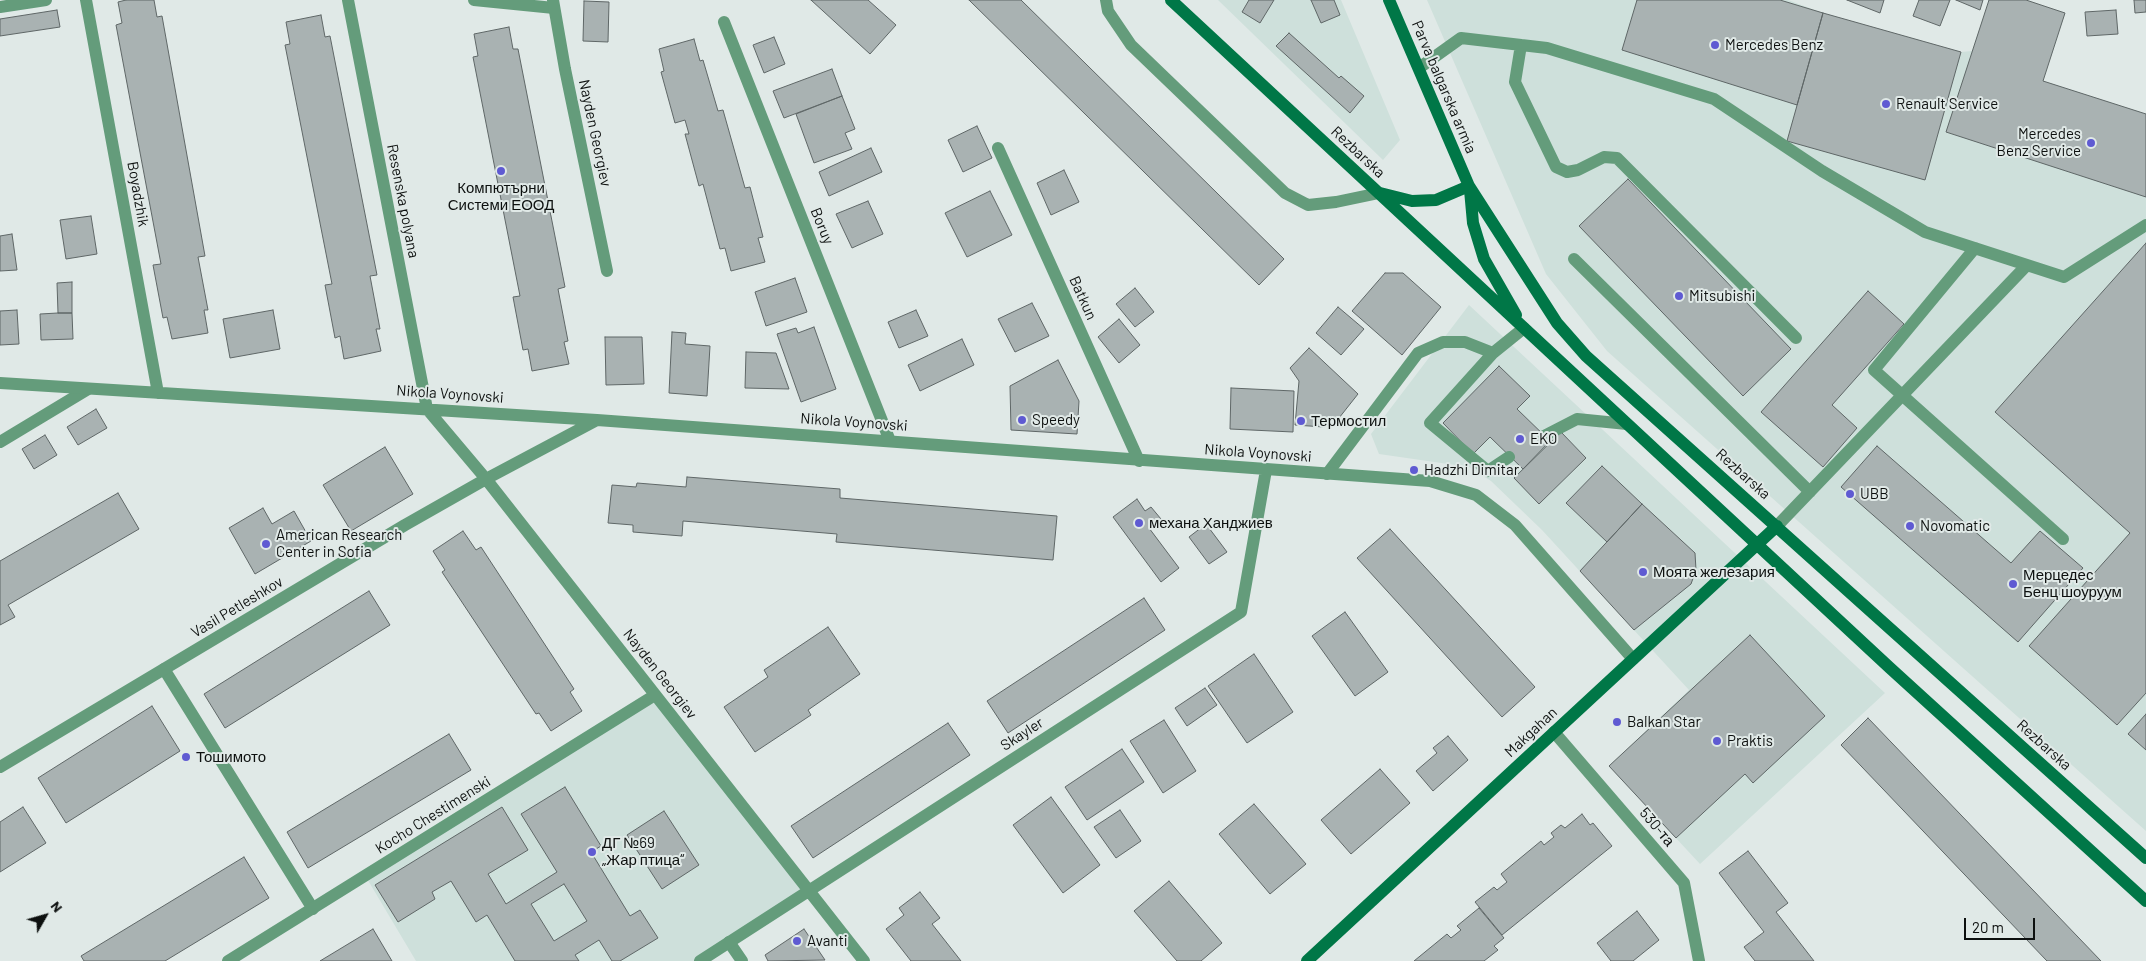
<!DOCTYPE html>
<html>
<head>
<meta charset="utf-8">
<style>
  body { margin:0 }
  #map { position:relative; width:2146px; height:961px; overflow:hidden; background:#e0e9e7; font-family:Barlow,sans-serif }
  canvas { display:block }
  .north { position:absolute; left:20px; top:891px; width:50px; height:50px; -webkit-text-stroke:4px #e0e9e7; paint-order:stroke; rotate:52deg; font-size:14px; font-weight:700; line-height:20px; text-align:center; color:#0d100f }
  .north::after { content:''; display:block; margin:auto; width:18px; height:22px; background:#0d100f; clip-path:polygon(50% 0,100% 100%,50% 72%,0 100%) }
  .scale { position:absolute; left:1964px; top:918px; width:71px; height:22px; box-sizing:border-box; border:2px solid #0d100f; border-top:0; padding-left:6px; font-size:15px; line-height:18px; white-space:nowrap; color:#0d100f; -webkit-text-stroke:4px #e0e9e7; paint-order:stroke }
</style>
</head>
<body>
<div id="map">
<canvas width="2146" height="961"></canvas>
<div class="north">N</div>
<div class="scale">20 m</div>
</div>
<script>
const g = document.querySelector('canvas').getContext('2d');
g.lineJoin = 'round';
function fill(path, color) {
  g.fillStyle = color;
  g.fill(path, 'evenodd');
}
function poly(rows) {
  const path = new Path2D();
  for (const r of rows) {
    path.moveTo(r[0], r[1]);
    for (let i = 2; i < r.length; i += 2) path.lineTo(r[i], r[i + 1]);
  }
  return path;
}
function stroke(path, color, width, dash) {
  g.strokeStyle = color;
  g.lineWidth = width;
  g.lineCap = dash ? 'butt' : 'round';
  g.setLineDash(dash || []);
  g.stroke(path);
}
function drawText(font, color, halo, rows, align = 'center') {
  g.font = font + ' Barlow,sans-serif';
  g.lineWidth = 4;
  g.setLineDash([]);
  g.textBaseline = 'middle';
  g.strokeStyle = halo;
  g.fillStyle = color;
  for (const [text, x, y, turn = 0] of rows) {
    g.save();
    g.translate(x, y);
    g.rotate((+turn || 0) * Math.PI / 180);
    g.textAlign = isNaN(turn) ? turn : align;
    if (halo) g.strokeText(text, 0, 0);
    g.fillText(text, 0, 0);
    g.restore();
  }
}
const built = poly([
  [1218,0,1341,0,1400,140,1383,160],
  [1427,0,1788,0,1823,13,1961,52,1972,51,1989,0,2026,0,2065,13,2043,81,2146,114,2146,831,1607,351,1546,274],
  [1469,305,1885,693,1700,864,1609,766,1689,690,1542,530,1491,481,1469,467,1379,454,1371,434],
  [655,695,809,891,700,961,416,961,366,877]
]);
const building = poly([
  [126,0,154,0,157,17,162,16,205,256,198,257,208,310,204,310,208,333,172,339,167,317,163,318,153,265,161,264,116,25,122,23,118,2,126,0],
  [811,0,868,0,896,25,870,54,811,0],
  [969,0,1021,0,1284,259,1259,285,969,0],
  [1249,0,1274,0,1260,23,1242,12,1249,0],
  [1311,0,1334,0,1340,15,1321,23,1311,0],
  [1637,0,1780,0,1823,13,1797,105,1622,50,1637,0],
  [1847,0,1884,0,1880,13,1847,0],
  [1919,0,1950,0,1940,26,1913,16,1919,0],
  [1956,0,1983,0,1980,10,1956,0],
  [1989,0,2026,0,2065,13,2043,81,2146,114,2146,197,1946,132,1989,0],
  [2134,0,2146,0,2146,12,2135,13,2134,0],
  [584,1,609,2,608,42,583,41,584,1],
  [57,10,60,27,0,36,0,19,57,10],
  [2116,10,2118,34,2087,36,2085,12,2116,10],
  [1823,13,1961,52,1925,180,1787,141,1823,13],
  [321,15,325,37,330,36,377,275,370,276,380,329,376,329,381,351,344,359,340,336,335,338,325,285,332,284,285,45,290,44,286,22,321,15],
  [509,27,513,49,518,49,565,287,558,289,568,341,564,342,569,364,532,371,528,349,523,350,513,297,520,296,473,57,478,56,474,34,509,27],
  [1289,33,1339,78,1341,76,1364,96,1350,113,1276,46,1289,33],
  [774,37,785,64,764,73,753,45,774,37],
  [694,39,700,61,703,60,718,111,723,110,745,188,750,187,763,237,758,238,765,262,731,271,725,248,720,249,703,184,699,186,685,134,689,134,685,120,675,123,661,72,664,71,659,49,694,39],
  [832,69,842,96,784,118,773,91,832,69],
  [842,96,855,129,845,133,852,149,814,163,796,114,842,96],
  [977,126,992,158,963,172,948,140,977,126],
  [871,148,882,172,829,196,819,172,871,148],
  [1064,170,1079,202,1051,215,1037,183,1064,170],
  [1628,179,1791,349,1743,396,1579,226,1628,179],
  [990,191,1012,235,967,257,945,213,990,191],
  [868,201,883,234,852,248,836,214,868,201],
  [91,216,97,254,66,259,60,220,91,216],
  [12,234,17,270,0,271,0,236,12,234],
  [2146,243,2146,693,2117,725,2029,646,2130,533,1995,412,2146,243],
  [1385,273,1403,273,1441,307,1402,355,1352,311,1385,273],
  [795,278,807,312,766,326,755,292,795,278],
  [72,282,72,313,58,313,57,283,72,282],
  [1135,288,1154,312,1135,327,1116,304,1135,288],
  [1868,291,1904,324,1832,405,1857,428,1823,467,1761,412,1868,291],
  [1032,303,1049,336,1015,352,998,319,1032,303],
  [1338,307,1364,329,1341,355,1316,333,1338,307],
  [17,310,19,344,0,345,0,311,17,310],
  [273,310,280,349,230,358,223,319,273,310],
  [916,310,928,336,899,348,888,322,916,310],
  [58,313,72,313,73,339,41,340,40,314,58,313],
  [1119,319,1140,345,1119,363,1098,337,1119,319],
  [814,327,836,389,801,402,777,334,796,328,798,333,814,327],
  [672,332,686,333,685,344,710,346,707,396,669,393,672,332],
  [605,337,642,337,644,384,606,385,605,337],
  [962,339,974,365,920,391,908,365,962,339],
  [1309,348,1358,394,1339,418,1324,427,1295,425,1299,381,1290,368,1309,348],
  [746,352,776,353,789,389,745,388,746,352],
  [1058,360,1079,401,1077,434,1011,430,1010,386,1058,360],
  [1499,366,1530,396,1517,409,1550,441,1523,469,1490,437,1473,454,1443,423,1499,366],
  [1231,388,1294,391,1293,432,1230,429,1231,388],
  [96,409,107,428,78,445,67,427,96,409],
  [1561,432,1586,458,1539,504,1514,478,1561,432],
  [45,435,57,455,34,469,22,449,45,435],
  [1877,446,2011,563,2040,531,2083,568,2018,642,1841,487,1877,446],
  [385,447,413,494,351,531,323,485,385,447],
  [1602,466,1642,504,1607,542,1566,503,1602,466],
  [687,477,840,489,840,498,1057,516,1053,560,836,542,837,534,683,521,682,536,633,532,633,525,608,523,612,485,636,487,637,483,686,487,687,477],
  [118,493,139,529,8,605,15,617,0,625,0,561,118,493],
  [1137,499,1145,511,1151,507,1161,519,1149,528,1179,568,1161,582,1113,517,1137,499],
  [1642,504,1695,553,1696,570,1691,584,1634,630,1580,571,1642,504],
  [263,508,272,524,294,511,311,541,255,574,229,528,263,508],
  [1206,524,1227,552,1209,564,1189,537,1206,524],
  [1390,529,1535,687,1502,717,1357,558,1390,529],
  [463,531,476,550,481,547,574,689,570,692,582,711,551,731,539,713,536,714,442,572,445,570,433,551,463,531],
  [369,591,390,625,225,728,204,694,369,591],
  [1144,598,1165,630,1008,733,987,701,1144,598],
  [1345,612,1388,672,1355,696,1312,636,1345,612],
  [828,627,860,674,808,710,811,715,755,752,724,707,768,677,764,670,828,627],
  [1750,635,1825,716,1753,783,1745,774,1676,838,1609,766,1750,635],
  [1254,654,1293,712,1247,743,1208,686,1254,654],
  [1205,688,1217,705,1187,726,1175,708,1205,688],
  [152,706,180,751,66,823,38,778,152,706],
  [2146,714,2146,750,2128,734,2146,714],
  [1868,718,1891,742,2101,961,2047,961,1841,745,1868,718],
  [1164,720,1196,771,1163,793,1130,741,1164,720],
  [948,723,970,755,813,858,791,826,948,723],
  [449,734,471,770,308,868,287,832,449,734],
  [1448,736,1468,760,1433,791,1416,771,1437,753,1433,748,1448,736],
  [1122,749,1144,782,1087,820,1065,787,1122,749],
  [1380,769,1410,803,1351,854,1321,820,1380,769],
  [565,787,601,846,591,852,630,916,640,910,658,938,620,961,612,961,599,940,575,955,579,961,515,961,487,915,476,922,451,881,432,892,435,899,398,922,375,885,502,807,528,850,488,874,506,904,557,872,521,814,565,787],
  [564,884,587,921,554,941,531,904,564,884],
  [1051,797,1100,865,1063,893,1013,825,1051,797],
  [1254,804,1306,864,1270,894,1219,834,1254,804],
  [23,807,46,843,0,872,0,822,23,807],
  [1120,810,1141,841,1116,858,1094,827,1120,810],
  [664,811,699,865,662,889,627,835,664,811],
  [1582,814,1590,825,1593,823,1612,846,1502,935,1475,902,1494,887,1497,890,1507,882,1501,874,1541,841,1544,845,1554,837,1551,833,1561,825,1565,828,1582,814],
  [1748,851,1788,903,1776,912,1814,961,1755,961,1744,947,1764,932,1719,873,1748,851],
  [244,857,269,898,165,961,84,961,81,956,244,857],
  [1169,881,1222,943,1201,961,1177,961,1134,911,1169,881],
  [920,892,940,918,932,924,961,961,911,961,886,929,904,915,899,908,920,892],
  [1479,908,1504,938,1494,946,1498,950,1484,961,1414,961,1447,934,1451,938,1461,930,1457,926,1479,908],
  [1637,911,1659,940,1633,961,1611,961,1597,943,1637,911],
  [373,929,392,961,320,961,373,929],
  [804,929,825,960,768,961,765,955,804,929]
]);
const lane = poly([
  [474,0,554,8],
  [1106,0,1108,11,1131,45,1285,193,1308,205,1336,202,1379,193],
  [0,7,46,0],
  [1521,45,1515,82,1556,167,1567,172,1578,170,1604,157,1617,158,1796,338],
  [1419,68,1461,38,1547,48,1714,99,1822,171,1925,232,2064,277,2146,225],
  [1975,248,1874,370,2063,539],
  [1574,259,1810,492],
  [1544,436,1577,419,1627,424],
  [0,442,88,389],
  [1509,457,1488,471,1430,423,1493,353,1524,328],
  [1327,474,1418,353,1443,342,1465,342,1493,353],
  [1777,526,2027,265],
  [164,669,313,909],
  [729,942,742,961]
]);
const street = poly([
  [86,0,158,393],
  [348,0,427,409,486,479,864,961],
  [553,0,565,69,607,271],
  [724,22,890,441],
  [998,148,1139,461],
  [0,383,597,420,1430,481,1476,495,1515,525,1633,659],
  [1554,732,1684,883,1699,961],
  [0,767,405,525,486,479,597,420],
  [228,961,655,695],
  [700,961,1241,612,1266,470]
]);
const secondary = poly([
  [1171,0,1890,668,2146,901],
  [1389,0,1469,186,1557,323,1586,356,2146,858],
  [1470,190,1473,223,1484,259,1516,315],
  [1380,193,1412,201,1436,200,1469,186],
  [1307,961,1777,526]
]);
const markers = [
  [1715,45,5,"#5f5ad2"],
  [1886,104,5,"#5f5ad2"],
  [2091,143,5,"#5f5ad2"],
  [501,171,5,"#5f5ad2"],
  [1679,296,5,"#5f5ad2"],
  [1022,420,5,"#5f5ad2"],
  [1301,421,5,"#5f5ad2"],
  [1520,439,5,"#5f5ad2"],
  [1414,470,5,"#5f5ad2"],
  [1850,494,5,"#5f5ad2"],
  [1139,523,5,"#5f5ad2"],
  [1910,526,5,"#5f5ad2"],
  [266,544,5,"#5f5ad2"],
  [1643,572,5,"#5f5ad2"],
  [2013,584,5,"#5f5ad2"],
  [1617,722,5,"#5f5ad2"],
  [1717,741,5,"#5f5ad2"],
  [186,757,5,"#5f5ad2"],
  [592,852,5,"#5f5ad2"],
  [797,941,5,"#5f5ad2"]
];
const poiNames = [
  ["Mercedes Benz",1725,45],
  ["Renault Service",1896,104],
  ["Mercedes",2081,134,"right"],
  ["Benz Service",2081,151,"right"],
  ["Компютърни",501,188,"center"],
  ["Системи ЕООД",501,205,"center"],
  ["Mitsubishi",1689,296],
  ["Speedy",1032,420],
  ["Термостил",1311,421],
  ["EKO",1530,439],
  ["Hadzhi Dimitar",1424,470],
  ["UBB",1860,494],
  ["механа Ханджиев",1149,523],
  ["Novomatic",1920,526],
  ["American Research",276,535],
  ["Center in Sofia",276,552],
  ["Моята железария",1653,572],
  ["Мерцедес",2023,575],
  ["Бенц шоуруум",2023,592],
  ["Balkan Star",1627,722],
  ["Praktis",1727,741],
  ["Тошимото",196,757],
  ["ДГ №69",602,843],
  ["„Жар птица“",602,860],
  ["Avanti",807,941]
];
const streetNames = [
  ["Parva balgarska armia",1444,87,67],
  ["Nayden Georgiev",595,133,78],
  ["Rezbarska",1358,152,43],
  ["Boyadzhik",138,194,80],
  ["Resenska polyana",403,201,79],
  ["Boruy",822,226,68],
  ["Batkun",1083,298,66],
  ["Nikola Voynovski",450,394,4],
  ["Nikola Voynovski",854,422,4],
  ["Nikola Voynovski",1258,453,4],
  ["Rezbarska",1743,474,42],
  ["Vasil Petleshkov",237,607,-31],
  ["Nayden Georgiev",660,674,52],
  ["Makgahan",1531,732,-43],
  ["Skayler",1022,734,-33],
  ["Rezbarska",2044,745,42],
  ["Kocho Chestimenski",433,815,-32],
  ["530-та",1657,827,50]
];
fill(built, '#cee0db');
fill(building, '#a9b2b2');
stroke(building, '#5f6767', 1);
stroke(lane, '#649c7b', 12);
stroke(street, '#649c7b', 12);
stroke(secondary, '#007747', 12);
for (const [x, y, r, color] of markers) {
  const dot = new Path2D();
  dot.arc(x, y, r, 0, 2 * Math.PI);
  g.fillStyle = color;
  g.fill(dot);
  stroke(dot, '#e0e9e7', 2);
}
drawText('15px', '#0d100f', '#e0e9e7', poiNames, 'left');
drawText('15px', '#0d100f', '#e0e9e7', streetNames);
</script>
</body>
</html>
